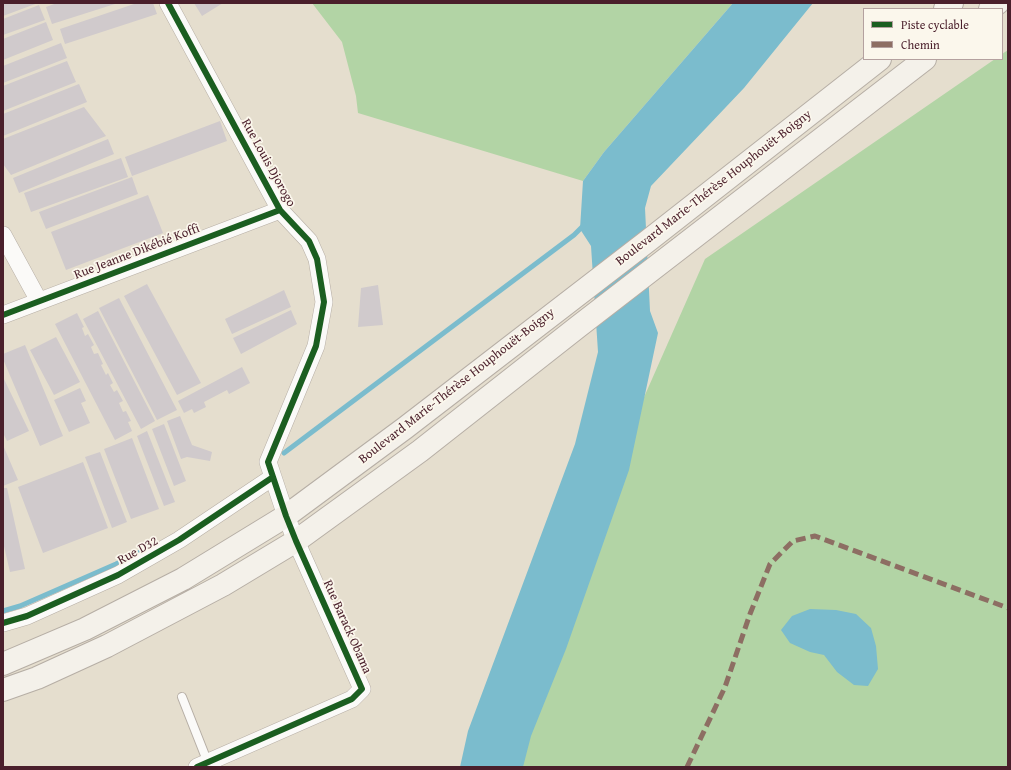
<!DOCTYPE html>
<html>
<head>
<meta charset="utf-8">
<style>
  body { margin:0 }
  #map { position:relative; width:1011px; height:770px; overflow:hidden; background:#e5dece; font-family:"Gentium Book Plus",serif }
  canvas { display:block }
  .frame { position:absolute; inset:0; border:4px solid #4a1f2b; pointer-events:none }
  .legend { position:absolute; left:863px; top:8px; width:140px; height:52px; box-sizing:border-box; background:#fbf7ec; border:1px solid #b4a19f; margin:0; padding:5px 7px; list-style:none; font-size:12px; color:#4a1f2b }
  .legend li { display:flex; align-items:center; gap:8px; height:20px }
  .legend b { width:20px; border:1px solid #b4a19f }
</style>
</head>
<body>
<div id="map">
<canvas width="1011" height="770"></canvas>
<div class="frame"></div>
<ul class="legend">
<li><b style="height:5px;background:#1b5e20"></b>Piste cyclable</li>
<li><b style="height:5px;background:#8d6e63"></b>Chemin</li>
</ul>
</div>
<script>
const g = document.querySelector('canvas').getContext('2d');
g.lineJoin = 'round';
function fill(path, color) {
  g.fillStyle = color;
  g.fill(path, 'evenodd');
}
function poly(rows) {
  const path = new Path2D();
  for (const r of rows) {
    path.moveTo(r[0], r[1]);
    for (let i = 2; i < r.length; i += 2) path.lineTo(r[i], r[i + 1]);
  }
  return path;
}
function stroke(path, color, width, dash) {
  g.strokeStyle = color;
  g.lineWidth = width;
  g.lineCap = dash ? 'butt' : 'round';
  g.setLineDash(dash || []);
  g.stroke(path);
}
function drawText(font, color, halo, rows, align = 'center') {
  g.font = font + ' "Gentium Book Plus",serif';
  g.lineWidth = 3.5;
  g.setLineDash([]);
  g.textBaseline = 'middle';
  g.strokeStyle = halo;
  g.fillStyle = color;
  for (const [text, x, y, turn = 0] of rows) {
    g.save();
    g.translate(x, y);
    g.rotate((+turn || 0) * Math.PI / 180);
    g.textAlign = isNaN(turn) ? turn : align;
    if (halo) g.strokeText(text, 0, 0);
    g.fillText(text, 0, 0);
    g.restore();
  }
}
const green = poly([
  [312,3,733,3,604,152,583,181,358,113,356,96,342,42],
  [1008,50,1008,767,473,767,562,583,705,259,995,59,1002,59,1002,54]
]);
const water = poly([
  [733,3,813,3,744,88,651,186,645,208,650,311,658,333,629,470,566,649,531,736,523,767,460,767,468,731,575,444,598,352,591,246,580,229,583,181,604,152],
  [810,609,836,610,856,614,871,628,876,646,878,669,868,686,854,685,837,672,824,655,810,652,790,643,781,630,792,616]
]);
const stream = poly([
  [284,453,574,235,584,225],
  [3,611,20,606,116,564,154,545]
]);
const building = poly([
  [3,3,38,3,3,16],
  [57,3,118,3,52,24,46,7],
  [137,3,153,3,157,14,65,44,60,29],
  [194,3,223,3,202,16],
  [39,5,45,20,3,35,3,19],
  [46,22,53,40,3,60,3,39],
  [61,43,67,58,3,83,3,66],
  [67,61,76,82,3,111,3,86],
  [79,84,87,102,3,136,3,114],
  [84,107,106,136,11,175,3,164,3,139],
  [220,121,227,141,132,176,125,157],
  [108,139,114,154,19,193,13,178],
  [121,158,128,177,31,212,24,193],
  [132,177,138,194,46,229,39,212],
  [148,195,163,233,66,270,51,232],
  [147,284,201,383,177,395,124,296],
  [378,285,383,325,358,327,361,288],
  [284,290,291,307,232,334,225,319],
  [119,298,177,410,157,420,99,308],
  [291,310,297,324,241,354,233,338],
  [98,311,155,421,141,429,83,319],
  [77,313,84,327,82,328,85,336,88,334,94,345,91,347,94,354,98,353,103,364,101,365,106,375,108,373,113,383,110,385,114,392,117,390,123,401,119,403,123,412,126,411,131,421,128,422,132,431,115,440,55,324],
  [56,337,80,382,54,395,30,350],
  [25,345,63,436,40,446,3,359,3,354],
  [242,367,250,383,229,394,227,390,204,402,206,407,194,413,192,409,184,413,178,401],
  [3,377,29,431,7,441,3,433],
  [80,388,86,401,81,403,90,423,69,432,54,400],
  [180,416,192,445,212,452,210,461,187,457,181,459,167,421],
  [164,424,186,481,174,486,152,429],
  [147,431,175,502,164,506,137,436],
  [132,438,159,509,131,519,104,449],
  [3,445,18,480,3,486],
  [100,452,127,522,112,528,85,457],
  [83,462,108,528,43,553,18,487],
  [3,488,7,488,25,569,10,572,3,542]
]);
const lane = poly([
  [182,697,208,763]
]);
const street = poly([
  [168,3,280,210,309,241,317,259,324,302,316,346,268,462,286,516,296,541,362,689,352,699,197,767],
  [3,235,39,301],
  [3,315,280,210],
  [3,623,27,616,118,575,179,540,273,477]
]);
const secondary = poly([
  [945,9,952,3],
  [990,9,998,3],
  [3,664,85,629,183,579,286,516,405,428,649,240,880,59],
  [3,690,37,678,107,646,223,585,296,541,420,451,579,326,925,59]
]);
const quiet = poly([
  [687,767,725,687,750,614,770,564,793,541,815,536,1008,608]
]);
const cycleway = poly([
  [168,3,280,210,309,241,317,259,324,302,316,346,268,462,286,516,296,541,362,689,352,699,197,767],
  [3,315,280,210],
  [3,623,27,616,118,575,179,540,273,477]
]);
const streetNames = [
  ["Rue Louis Djorogo",268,163,61],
  ["Boulevard Marie-Thérèse Houphouët-Boigny",714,188,-38],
  ["Rue Jeanne Dikébié Koffi",137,252,-21],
  ["Boulevard Marie-Thérèse Houphouët-Boigny",457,386,-38],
  ["Rue D32",138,551,-29],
  ["Rue Barack Obama",347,627,66]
];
fill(green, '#b2d4a5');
fill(water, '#7bbccd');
stroke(stream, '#7bbccd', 5);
fill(building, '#d0cacc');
stroke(lane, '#b6aea5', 10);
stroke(street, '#b6aea5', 18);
stroke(secondary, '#b6aea5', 24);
stroke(lane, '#fbfaf8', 8);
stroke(street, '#fbfaf8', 17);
stroke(secondary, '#f4f1ea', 22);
stroke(quiet, '#8d6e63', 5, [10, 5]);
stroke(cycleway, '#1b5e20', 6);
drawText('13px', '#4a1f2b', '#fbf7ec', streetNames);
</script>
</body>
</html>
